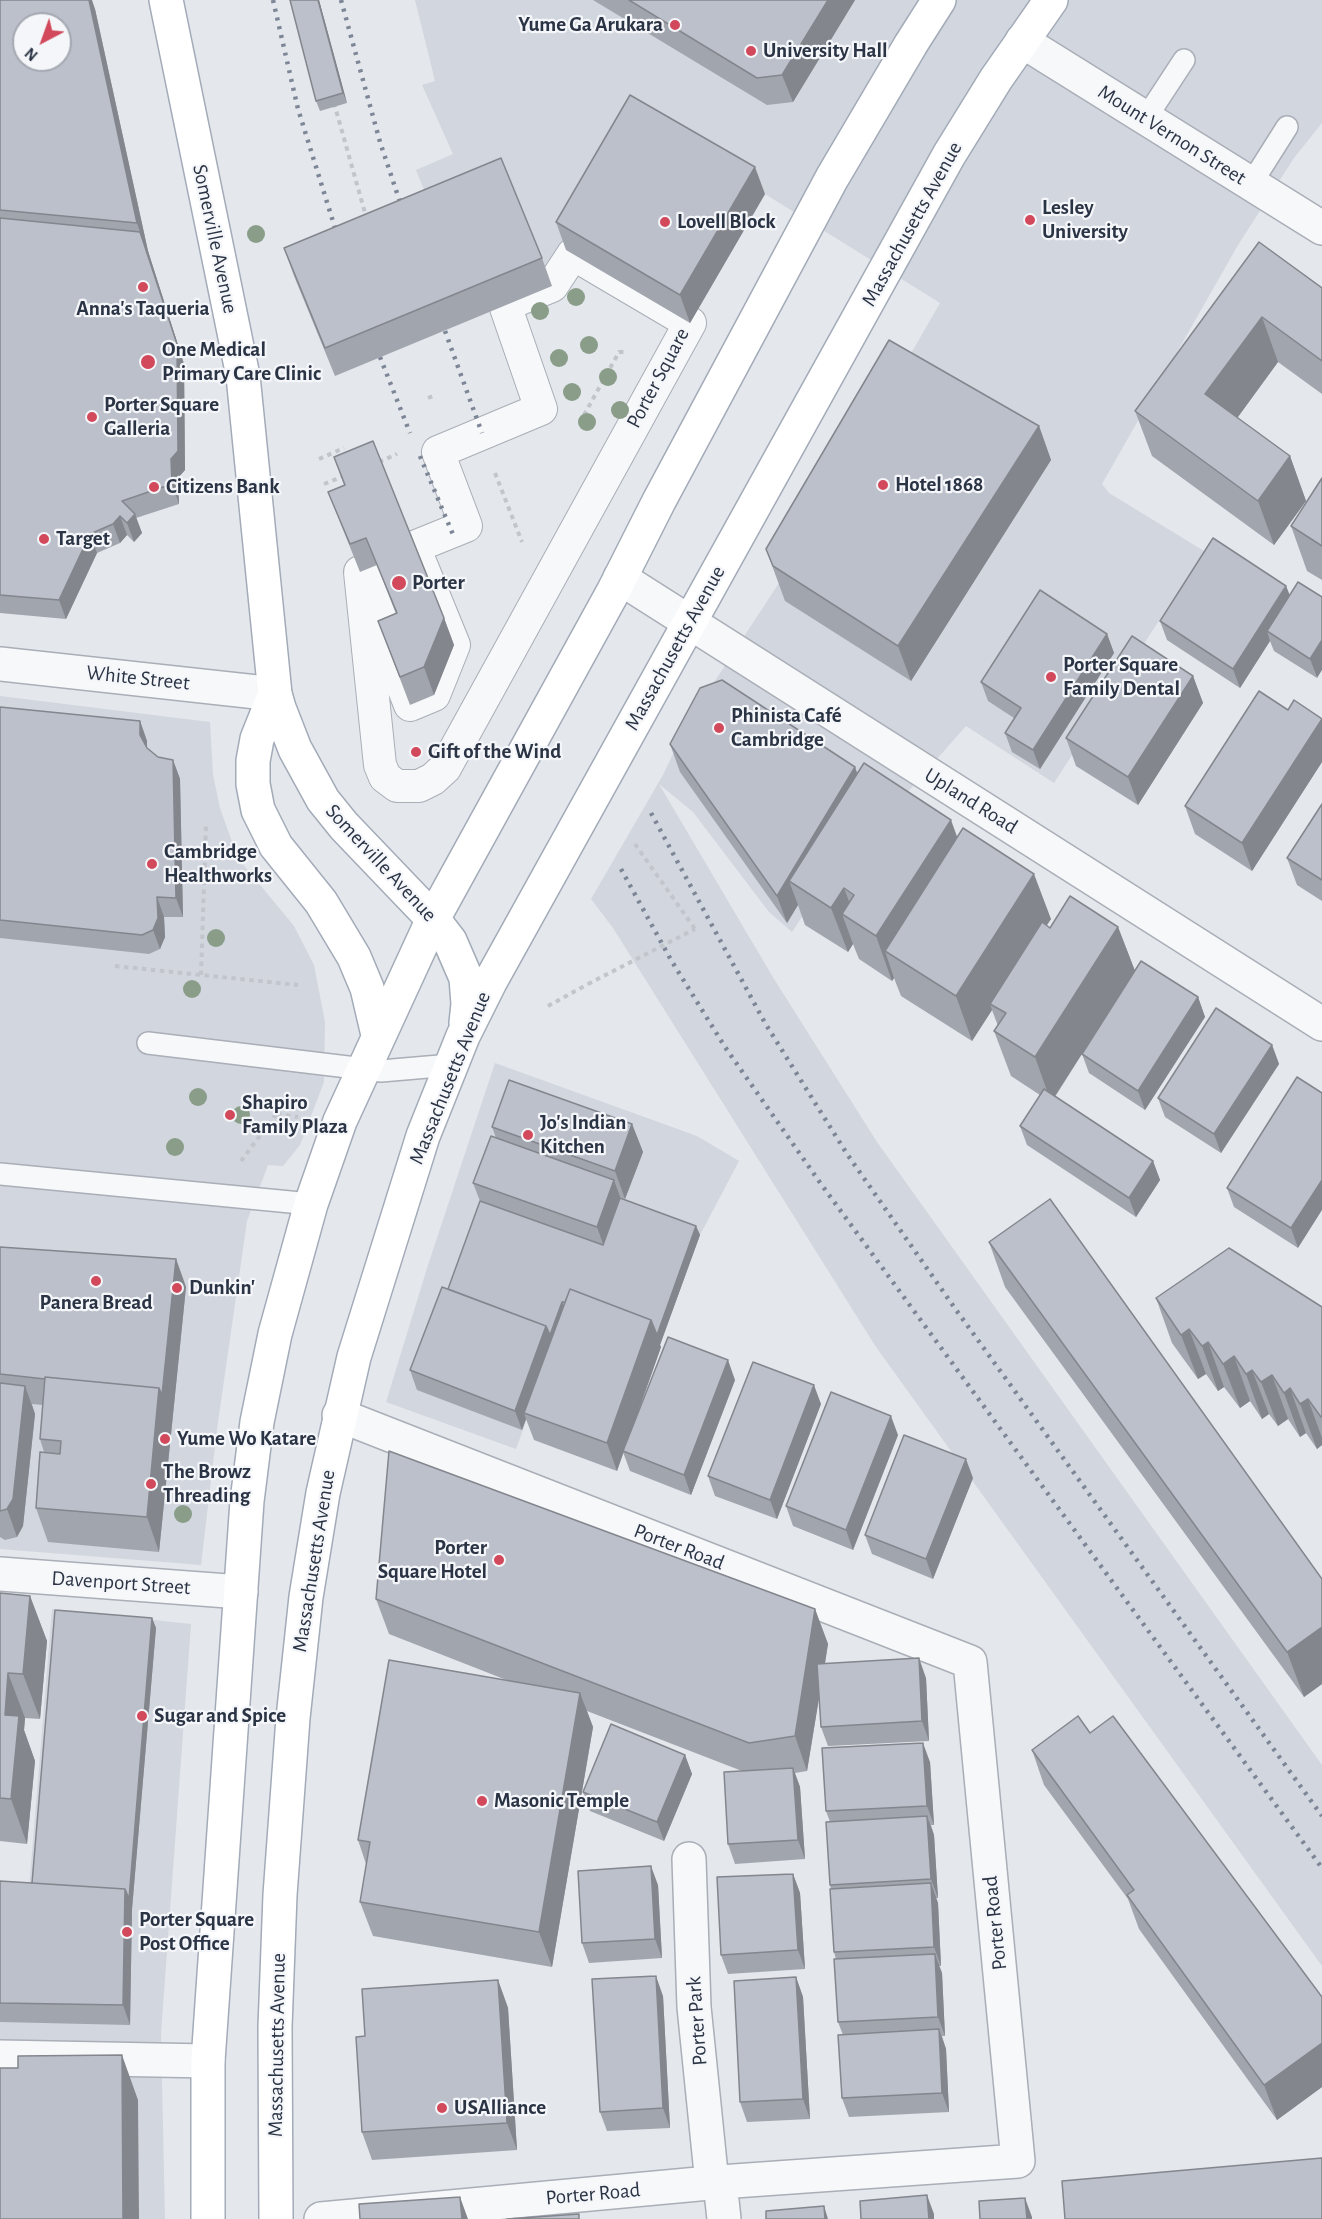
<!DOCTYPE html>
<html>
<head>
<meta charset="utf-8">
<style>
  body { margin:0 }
  #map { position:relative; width:1322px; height:2219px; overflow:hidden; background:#e4e7ec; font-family:"Alegreya Sans",sans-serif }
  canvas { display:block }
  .north { position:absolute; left:12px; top:12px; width:60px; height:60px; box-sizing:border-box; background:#f4f6f9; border:2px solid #a4a8b1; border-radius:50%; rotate:221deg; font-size:16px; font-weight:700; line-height:24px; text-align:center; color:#2b3445 }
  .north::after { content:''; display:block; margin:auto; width:21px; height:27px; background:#d1495b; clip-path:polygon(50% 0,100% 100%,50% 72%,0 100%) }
</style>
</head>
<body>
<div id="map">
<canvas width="1322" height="2219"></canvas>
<div class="north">N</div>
</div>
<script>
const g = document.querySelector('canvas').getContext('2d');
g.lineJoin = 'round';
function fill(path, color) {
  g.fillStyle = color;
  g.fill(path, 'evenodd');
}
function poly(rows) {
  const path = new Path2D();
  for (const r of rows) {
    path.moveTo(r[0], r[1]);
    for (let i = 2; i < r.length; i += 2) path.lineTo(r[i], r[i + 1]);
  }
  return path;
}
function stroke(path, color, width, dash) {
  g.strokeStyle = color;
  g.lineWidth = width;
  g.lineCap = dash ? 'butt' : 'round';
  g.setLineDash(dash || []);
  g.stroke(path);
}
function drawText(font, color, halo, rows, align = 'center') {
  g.font = font + ' "Alegreya Sans",sans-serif';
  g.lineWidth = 4.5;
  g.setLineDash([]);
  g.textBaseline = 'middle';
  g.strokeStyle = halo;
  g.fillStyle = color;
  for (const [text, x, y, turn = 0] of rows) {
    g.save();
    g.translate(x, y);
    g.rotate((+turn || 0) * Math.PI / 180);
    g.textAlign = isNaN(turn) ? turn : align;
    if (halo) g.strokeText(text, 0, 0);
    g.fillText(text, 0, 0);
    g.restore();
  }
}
const built = poly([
  [415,0,1322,0,1322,123,1294,158,1238,245,1102,484,1109,493,1204,551,1054,783,966,726,906,794,890,781,792,932,769,912,693,812,659,784,774,979,877,1142,1322,1765,1322,1966,876,1347,613,928,591,899,663,775,688,722,779,583,940,303,765,194,690,323,573,254,552,286,435,217,416,170,453,154,422,85,435,81],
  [0,696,210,722,213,775,220,808,231,839,242,863,294,926,314,965,325,1022,324,1082,300,1145,283,1166,268,1165,247,1221,217,1429,201,1565,0,1549],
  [495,1063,697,1136,739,1161,700,1235,566,1312,516,1449,386,1402,428,1265],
  [52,1609,191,1624,161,2033,165,2219,0,2219,0,1900,28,1901]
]);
const path = poly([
  [334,103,367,220],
  [428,398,436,395],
  [584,415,619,352,626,352],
  [319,459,344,448],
  [379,462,397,454],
  [495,473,522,542],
  [324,484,344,476],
  [635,844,695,929],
  [115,966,298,985],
  [201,975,206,825],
  [548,1006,588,984],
  [277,1114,298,1117],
  [241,1161,289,1097]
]);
const service = poly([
  [1146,118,1184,60],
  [1251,184,1287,127],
  [148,1043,381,1071,451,1065],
  [0,1174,311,1204]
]);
const pedestrian = poly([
  [573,254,690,323,445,768,433,779,419,786,397,786,385,777,380,765,360,572,377,565,407,641,388,649,410,705,434,695,454,645,414,547,466,526,438,452,541,409,505,305,552,286,573,254]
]);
const minor = poly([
  [1022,41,1322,228],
  [620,578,1322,1024],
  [0,664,275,694],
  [0,1574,241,1592],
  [689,1859,694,2007,712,2183],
  [0,2057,208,2061],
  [720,2182,724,2219],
  [321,2219,720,2182,1018,2161,970,1662,339,1415]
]);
const primary = poly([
  [166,0,243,376,275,694,279,708,295,749,323,800,344,826,433,919,450,941,466,978,468,1004,466,1023],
  [275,694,257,739,253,761,253,784,258,810,276,846,321,902,354,957,367,988,378,1035],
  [208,2219,208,2061,247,1501,257,1422,275,1334,311,1204,340,1121,433,919,613,592,659,501,832,178,911,44,939,0],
  [276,2219,275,2027,280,1895,293,1718,306,1597,323,1493,354,1357,423,1136,463,1036,490,982,949,155,996,79,1051,0]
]);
const rail = poly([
  [273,0,298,109,340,244],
  [341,0,380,142,405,217],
  [445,331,482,433],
  [380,357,410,433],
  [420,456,454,537],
  [651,813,765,1023,847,1154,954,1307,1322,1816],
  [621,869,671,960,725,1047,821,1184,1322,1868]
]);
const pathBridge = poly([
  [588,984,695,929]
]);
const trees = [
  [256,234],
  [576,297],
  [540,311],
  [589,345],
  [559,358],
  [608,377],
  [572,392],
  [620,410],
  [587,422],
  [216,938],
  [192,989],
  [198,1097],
  [241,1115],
  [175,1147],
  [183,1514]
];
const wall = poly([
  [0,0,95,9,148,251,184,364,185,470,178,478,179,504,136,518,142,533,134,542,127,535,120,543,97,553,66,619,0,613],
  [290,0,319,0,347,103,320,111,316,101],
  [593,0,855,0,793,102,767,105],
  [765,194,690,323,566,250,556,222],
  [1259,242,1322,288,1322,394,1278,362,1237,418,1290,456,1306,501,1274,545,1152,456,1135,411],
  [284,248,542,258,552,286,335,376,294,276],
  [1039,426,1051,460,911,681,785,601,766,549],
  [334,457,444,618,454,645,434,695,410,705,378,621,396,614,377,565,360,572,328,492,344,485],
  [1322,478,1322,580,1307,571,1291,526],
  [1286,586,1317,678,1274,651,1270,641,1240,688,1167,640,1160,621],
  [1107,634,1114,653,1040,769,1012,752,1005,733,1014,718,988,701,981,682],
  [1193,676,1203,703,1138,805,1076,766,1066,738],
  [0,707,140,721,147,741,147,748,158,757,173,760,180,779,183,917,164,917,165,937,160,949,149,954,0,938],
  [670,744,855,767,857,774,958,837,1051,919,1046,925,1050,928,1118,927,1135,971,1198,997,1205,1017,1145,1110,1089,1073,1082,1054,1055,1097,1153,1161,1160,1180,1136,1217,1027,1145,1020,1126,1040,1095,1011,1076,994,1031,998,1026,992,1010,972,1041,901,996,894,978,892,981,859,959,853,944,848,952,805,925,798,905,787,923,680,772],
  [1322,762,1252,871,1195,834,1185,806],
  [1322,804,1322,901,1297,885,1287,858],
  [1272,1045,1279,1064,1221,1153,1165,1117,1158,1098],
  [1297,1077,1298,1248,1234,1207,1227,1188],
  [632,1124,643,1152,625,1199,620,1197,620,1198,696,1226,700,1235,660,1345,661,1347,632,1430,735,1380,691,1495,630,1471,623,1452,617,1471,534,1440,526,1419,522,1430,417,1390,410,1370,448,1289,480,1201,473,1183,496,1138,492,1127],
  [989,1242,1322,1579,1322,1684,1304,1697,1005,1287],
  [0,1247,176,1259,186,1287,159,1552,48,1542,36,1508,44,1452,40,1439,43,1405,32,1404,35,1414,23,1526,17,1537,5,1540,0,1537],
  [1156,1298,1322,1307,1322,1445,1317,1449,1306,1433,1300,1437,1288,1419,1278,1426,1269,1414,1262,1419,1250,1401,1240,1408,1224,1387,1218,1391,1206,1374,1198,1379,1172,1343],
  [821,1404,777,1519,715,1496,708,1476],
  [898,1435,853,1550,793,1526,786,1506],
  [973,1478,933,1579,872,1554,865,1535],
  [0,1593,30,1596,47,1641,40,1719,25,1718,24,1730,35,1761,27,1844,0,1841],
  [376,1599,815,1609,828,1644,825,1664,926,1678,929,1741,828,1746,821,1727,819,1697,807,1771,795,1773,800,1787,805,1859,735,1864,728,1844,742,1771,587,1711,593,1727,552,1967,373,1936,360,1902,366,1864,358,1840,509,1681,389,1634],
  [152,1618,156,1628,132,1909,130,2025,0,2022,0,1881,32,1883],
  [1090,1733,1322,1997,1322,2087,1277,2120,1139,1929,1128,1899,1044,1785,1032,1750],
  [685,1755,692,1774,664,1841,590,1811,583,1792],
  [930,1762,934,1825,931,1825,934,1835,938,1898,936,1898,938,1903,941,1966,939,1966,942,1973,945,2036,942,2036,946,2049,949,2112,849,2117,842,2098,843,2035,838,2022,836,1959,834,1952,831,1889,830,1885,830,1822,826,1811],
  [793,1874,800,1893,805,1969,728,1974,721,1955],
  [658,1885,662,1958,589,1963,582,1943],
  [796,1977,803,1997,810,2119,747,2122,740,2102],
  [498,1980,508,2008,517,2150,372,2160,362,2132,365,2036],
  [663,1996,670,2128,607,2131,600,2112]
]);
const shadedWall = poly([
  [89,0,92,0,95,9,148,251,184,364,185,470,178,478,179,504,172,484,171,459,140,232,137,223],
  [318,0,319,0,347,103,343,93],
  [828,0,855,0,793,102,782,75],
  [755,167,765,194,690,323,680,295],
  [1262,317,1278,362,1222,439,1205,394],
  [1039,426,1051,460,911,681,898,646],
  [1290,456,1306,501,1274,545,1258,501],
  [135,514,142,533,134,542,127,523],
  [120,516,127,535,120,543,113,524],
  [90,534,97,553,66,619,59,600],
  [1286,586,1294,605,1267,631,1270,641,1240,688,1233,669],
  [444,618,454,645,434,695,424,667],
  [1107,634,1114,653,1040,769,1033,750],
  [1322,640,1322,670,1317,678,1310,659],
  [1193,676,1203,703,1138,805,1128,777],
  [1322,719,1322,762,1252,871,1242,843],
  [140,721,147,741,147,754,140,735],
  [173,760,180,779,183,917,176,898],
  [855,767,865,795,789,881,798,905,787,923,777,896],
  [951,820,967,864,885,951,894,978,892,981,876,936],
  [1034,874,1051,919,994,1006,990,1004,992,1010,972,1041,956,996],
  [844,888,857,923,842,914,853,944,848,952,831,908],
  [157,897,164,917,165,937,160,949,153,930],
  [1118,927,1135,971,1051,1102,1035,1057],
  [1198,997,1205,1017,1145,1110,1138,1091],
  [1272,1045,1279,1064,1221,1153,1214,1134],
  [632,1124,643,1152,625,1199,615,1171],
  [1153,1161,1160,1180,1136,1217,1129,1198],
  [614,1180,624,1208,607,1255,597,1227],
  [1322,1180,1322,1210,1298,1248,1291,1228],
  [696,1226,700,1235,660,1345,661,1347,617,1471,607,1443,651,1320],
  [176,1259,186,1287,159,1552,147,1517,159,1388],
  [562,1302,566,1312,524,1413,526,1419,522,1430,515,1411,546,1326],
  [1189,1329,1206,1374,1198,1379,1181,1335],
  [1208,1342,1224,1387,1218,1391,1202,1346],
  [1234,1356,1250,1401,1240,1408,1223,1364],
  [728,1360,735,1380,691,1495,684,1475],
  [1252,1370,1269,1414,1262,1419,1246,1374],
  [1272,1375,1288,1419,1278,1426,1261,1382],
  [814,1385,821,1404,777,1519,770,1500],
  [25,1386,35,1414,23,1526,17,1537,7,1509],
  [1290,1388,1306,1433,1300,1437,1284,1393],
  [1308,1399,1322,1438,1322,1445,1317,1449,1300,1404],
  [891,1416,898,1435,853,1550,846,1530],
  [966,1459,973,1478,933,1579,926,1559],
  [30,1596,47,1641,40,1719,23,1674],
  [815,1609,828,1644,807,1771,795,1736],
  [152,1618,156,1628,132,1909,130,2025,123,2005,125,1889],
  [1322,1627,1322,1684,1304,1697,1287,1652],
  [919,1658,926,1678,929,1741,922,1721],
  [8,1673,25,1718,24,1730,35,1761,27,1844,11,1799,5,1715],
  [580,1693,593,1727,552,1967,539,1932],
  [923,1743,930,1762,934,1825,927,1806],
  [685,1755,692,1774,664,1841,657,1822],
  [793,1768,800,1787,805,1859,798,1840],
  [927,1816,934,1835,938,1898,931,1879],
  [651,1866,658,1885,662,1958,655,1939],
  [793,1874,800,1893,805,1969,798,1950],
  [931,1883,938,1903,941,1966,934,1947],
  [935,1954,942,1973,945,2036,938,2017],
  [656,1976,663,1996,670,2128,663,2108],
  [796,1977,803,1997,810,2119,803,2099],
  [498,1980,508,2008,517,2150,507,2123],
  [939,2029,946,2049,949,2112,942,2093],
  [1322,2043,1322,2087,1277,2120,1264,2085],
  [122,2055,138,2100,139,2219,123,2219],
  [927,2195,934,2214,934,2219,929,2219],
  [460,2197,468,2219,462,2219],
  [1025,2198,1032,2217,1032,2219,1027,2219],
  [824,2206,828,2219,825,2219]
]);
const building = poly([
  [0,0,89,0,137,223,0,210,0,0],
  [24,24,60,24,60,60,24,60,24,24],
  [290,0,318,0,343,93,316,101,290,0],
  [629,0,828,0,782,75,757,78,629,0],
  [630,95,755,167,680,295,556,222,630,95],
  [501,158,542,258,325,348,284,248,501,158],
  [0,218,140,232,177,344,178,451,171,459,172,484,122,501,135,514,127,523,120,516,113,524,90,534,59,600,0,595,0,218],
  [1259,242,1322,288,1322,361,1262,317,1205,394,1290,456,1258,501,1135,411,1259,242],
  [889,340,1039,426,898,646,773,566,766,549,889,340],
  [373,441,444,618,424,667,400,677,378,621,397,613,366,538,350,544,328,492,345,485,334,457,373,441],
  [1322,478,1322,546,1291,526,1322,478],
  [1213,538,1286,586,1233,669,1160,621,1213,538],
  [1298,582,1322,597,1322,640,1310,659,1267,631,1298,582],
  [1040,590,1107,634,1033,750,1005,733,1021,708,981,682,1040,590],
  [1132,636,1193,676,1128,777,1066,738,1132,636],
  [722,680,855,767,777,896,670,744,700,688,722,680],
  [1259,691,1288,710,1294,700,1322,719,1242,843,1185,806,1259,691],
  [0,707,140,721,140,735,147,748,158,757,173,760,176,898,157,897,158,918,153,930,142,935,0,920,0,707],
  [864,763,951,820,876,936,842,914,854,895,844,888,831,908,789,881,864,763],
  [1322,804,1322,880,1287,858,1322,804],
  [963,828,1034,874,956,996,885,951,963,828],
  [1070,896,1118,927,1035,1057,994,1031,1006,1013,990,1004,1042,922,1050,928,1070,896],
  [1141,961,1198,997,1138,1091,1082,1054,1141,961],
  [1216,1008,1272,1045,1214,1134,1158,1098,1216,1008],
  [1297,1077,1322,1093,1322,1180,1291,1228,1227,1188,1297,1077],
  [509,1080,632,1124,615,1171,492,1127,509,1080],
  [1044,1089,1153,1161,1129,1198,1020,1126,1044,1089],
  [491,1136,614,1180,597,1227,473,1183,491,1136],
  [620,1198,696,1226,657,1335,651,1320,570,1289,565,1302,562,1302,550,1335,546,1326,448,1289,480,1201,603,1245,620,1198],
  [1050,1199,1322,1579,1322,1627,1287,1652,989,1242,1050,1199],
  [0,1247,176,1259,162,1395,159,1388,45,1377,45,1379,0,1374,0,1247],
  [1229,1248,1322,1307,1322,1416,1321,1417,1308,1399,1300,1404,1290,1388,1284,1393,1272,1375,1261,1382,1252,1370,1246,1374,1234,1356,1223,1364,1208,1342,1202,1346,1189,1329,1181,1335,1156,1298,1229,1248],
  [442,1287,546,1326,515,1411,410,1370,442,1287],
  [570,1289,651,1320,607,1443,524,1413,570,1289],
  [668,1337,728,1360,684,1475,623,1451,668,1337],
  [753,1362,814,1385,770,1500,708,1476,753,1362],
  [45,1377,159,1388,147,1517,36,1508,40,1452,60,1454,61,1441,40,1439,45,1377],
  [0,1383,25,1386,13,1499,7,1509,0,1511,0,1383],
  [831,1392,891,1416,846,1530,786,1506,831,1392],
  [904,1435,966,1459,926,1559,865,1535,904,1435],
  [389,1451,815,1609,795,1736,749,1743,376,1599,389,1451],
  [0,1593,30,1596,23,1674,8,1673,5,1715,19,1716,11,1799,0,1798,0,1593],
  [55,1610,152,1618,129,1899,125,1889,32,1883,55,1610],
  [919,1658,922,1721,821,1727,817,1664,919,1658],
  [389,1660,580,1693,539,1932,360,1902,370,1842,358,1840,389,1660],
  [1078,1716,1090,1733,1113,1716,1322,1997,1322,2043,1264,2085,1127,1895,1134,1890,1032,1750,1078,1716],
  [611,1724,685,1755,657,1822,583,1792,611,1724],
  [923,1743,927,1806,826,1811,822,1748,923,1743],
  [793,1768,798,1840,728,1844,724,1772,793,1768],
  [927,1816,931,1879,830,1885,826,1822,927,1816],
  [651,1866,655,1939,582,1943,578,1871,651,1866],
  [793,1874,798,1950,721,1955,717,1877,793,1874],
  [0,1881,125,1889,123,2005,0,2003,0,1881],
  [931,1883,934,1947,834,1952,830,1889,931,1883],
  [935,1954,938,2017,838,2022,834,1959,935,1954],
  [656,1976,663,2108,600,2112,592,1979,656,1976],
  [796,1977,803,2099,740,2102,734,1981,796,1977],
  [498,1980,507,2123,362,2132,356,2037,365,2036,362,1989,498,1980],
  [939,2029,942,2093,842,2098,838,2035,939,2029],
  [122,2055,123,2219,0,2219,0,2068,18,2068,18,2056,122,2055],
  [1322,2158,1322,2219,1065,2219,1062,2181,1322,2158],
  [927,2195,929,2219,861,2219,860,2201,927,2195],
  [460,2197,462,2219,360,2219,359,2204,460,2197],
  [1025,2198,1027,2219,980,2219,979,2201,1025,2198],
  [824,2206,825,2219,766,2219,766,2211,824,2206],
  [579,2214,579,2219,507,2219,579,2214]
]);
const markers = [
  [675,25,6,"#d1495b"],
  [751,51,6,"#d1495b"],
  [1030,220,6,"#d1495b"],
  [665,222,6,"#d1495b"],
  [143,287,6,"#d1495b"],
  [148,362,8,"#d1495b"],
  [92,417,6,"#d1495b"],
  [883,485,6,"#d1495b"],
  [154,487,6,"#d1495b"],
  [44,539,6,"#d1495b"],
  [399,583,8,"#d1495b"],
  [1051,677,6,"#d1495b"],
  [719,728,6,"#d1495b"],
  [416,752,6,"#d1495b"],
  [152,864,6,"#d1495b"],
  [230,1115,6,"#d1495b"],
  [528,1135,6,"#d1495b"],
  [96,1281,6,"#d1495b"],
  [177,1288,6,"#d1495b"],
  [165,1439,6,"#d1495b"],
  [151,1484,6,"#d1495b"],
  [499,1560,6,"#d1495b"],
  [142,1716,6,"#d1495b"],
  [482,1801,6,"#d1495b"],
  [127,1932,6,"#d1495b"],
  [442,2108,6,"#d1495b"]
];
const poiNames = [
  ["Yume Ga Arukara",663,25,"right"],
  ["University Hall",763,51],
  ["Lesley",1042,208],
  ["University",1042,232],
  ["Lovell Block",677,222],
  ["Anna's Taqueria",143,309,"center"],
  ["One Medical",162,350],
  ["Primary Care Clinic",162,374],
  ["Porter Square",104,405],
  ["Galleria",104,429],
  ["Hotel 1868",895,485],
  ["Citizens Bank",166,487],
  ["Target",56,539],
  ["Porter",412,583],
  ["Porter Square",1063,665],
  ["Family Dental",1063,689],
  ["Phinista Café",731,716],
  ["Cambridge",731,740],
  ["Gift of the Wind",428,752],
  ["Cambridge",164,852],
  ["Healthworks",164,876],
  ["Shapiro",242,1103],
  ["Family Plaza",242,1127],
  ["Jo's Indian",540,1123],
  ["Kitchen",540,1147],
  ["Dunkin'",189,1288],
  ["Panera Bread",96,1303,"center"],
  ["Yume Wo Katare",177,1439],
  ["The Browz",163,1472],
  ["Threading",163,1496],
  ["Porter",487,1548,"right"],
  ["Square Hotel",487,1572,"right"],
  ["Sugar and Spice",154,1716],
  ["Masonic Temple",494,1801],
  ["Porter Square",139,1920],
  ["Post Office",139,1944],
  ["USAlliance",454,2108]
];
const streetNames = [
  ["Mount Vernon Street",1172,135,32],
  ["Massachusetts Avenue",912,224,-61],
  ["Somerville Avenue",215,239,78],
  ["Porter Square",658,378,-62],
  ["Massachusetts Avenue",675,648,-61],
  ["White Street",138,678,6],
  ["Upland Road",971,801,32],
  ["Somerville Avenue",381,863,47],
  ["Massachusetts Avenue",450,1078,-68],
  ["Porter Road",679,1547,21],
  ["Massachusetts Avenue",314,1561,-81],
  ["Davenport Street",121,1583,4],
  ["Porter Road",995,1923,-96],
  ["Porter Park",697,2021,-94],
  ["Massachusetts Avenue",277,2045,-89],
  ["Porter Road",593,2194,-5]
];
fill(built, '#d2d6de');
stroke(service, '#a9aeb7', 24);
stroke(pedestrian, '#a9aeb7', 34);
stroke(minor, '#a9aeb7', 36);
stroke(primary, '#a3abb8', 36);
stroke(path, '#c2c5cb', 4, [4.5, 4.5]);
stroke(service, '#f7f8fa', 21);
stroke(pedestrian, '#f7f8fa', 32);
stroke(minor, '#f7f8fa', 33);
stroke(primary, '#fff', 33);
stroke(rail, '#7d8696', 4.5, [3, 6]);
stroke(pathBridge, '#c2c5cb', 4, [4.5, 4.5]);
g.fillStyle = '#899d89';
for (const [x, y] of trees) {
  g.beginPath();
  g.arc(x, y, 9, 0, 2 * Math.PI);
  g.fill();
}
fill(wall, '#a1a5ae');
fill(shadedWall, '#83868d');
fill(building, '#bbc0ca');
stroke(building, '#83868d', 1.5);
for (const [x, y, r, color] of markers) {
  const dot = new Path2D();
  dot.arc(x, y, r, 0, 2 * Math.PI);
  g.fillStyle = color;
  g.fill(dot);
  stroke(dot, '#f4f6f9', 2);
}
drawText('bold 21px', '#2b3445', '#f4f6f9', poiNames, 'left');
drawText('21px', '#2b3445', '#f4f6f9', streetNames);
</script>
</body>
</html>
